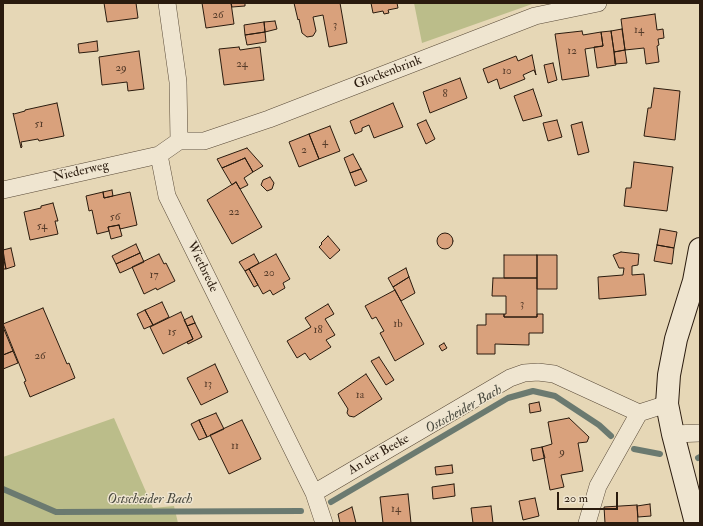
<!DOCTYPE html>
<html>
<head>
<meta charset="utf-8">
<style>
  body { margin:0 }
  #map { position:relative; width:703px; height:526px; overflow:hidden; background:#e6d7b6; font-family:"IM FELL Double Pica",serif }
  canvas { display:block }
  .frame { position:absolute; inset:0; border:4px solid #2a1b0e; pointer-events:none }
  .scale { position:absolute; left:557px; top:492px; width:61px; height:18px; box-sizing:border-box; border:2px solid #2a1b0e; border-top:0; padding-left:5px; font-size:12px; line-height:14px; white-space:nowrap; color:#2a1b0e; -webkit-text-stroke:3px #efe5d0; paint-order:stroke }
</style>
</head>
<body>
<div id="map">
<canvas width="703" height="526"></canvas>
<div class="frame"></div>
<div class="scale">20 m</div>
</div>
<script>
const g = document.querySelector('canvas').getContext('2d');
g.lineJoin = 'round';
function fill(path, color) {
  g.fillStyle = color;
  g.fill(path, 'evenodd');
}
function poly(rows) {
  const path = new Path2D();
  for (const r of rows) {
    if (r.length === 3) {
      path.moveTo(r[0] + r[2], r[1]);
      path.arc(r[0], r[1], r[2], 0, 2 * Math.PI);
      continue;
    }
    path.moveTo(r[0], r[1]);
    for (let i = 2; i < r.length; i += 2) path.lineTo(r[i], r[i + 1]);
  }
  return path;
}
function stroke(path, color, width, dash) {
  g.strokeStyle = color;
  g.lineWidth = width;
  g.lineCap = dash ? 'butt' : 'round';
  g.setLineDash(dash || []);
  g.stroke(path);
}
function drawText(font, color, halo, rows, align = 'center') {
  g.font = font + ' "IM FELL Double Pica",serif';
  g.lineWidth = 3;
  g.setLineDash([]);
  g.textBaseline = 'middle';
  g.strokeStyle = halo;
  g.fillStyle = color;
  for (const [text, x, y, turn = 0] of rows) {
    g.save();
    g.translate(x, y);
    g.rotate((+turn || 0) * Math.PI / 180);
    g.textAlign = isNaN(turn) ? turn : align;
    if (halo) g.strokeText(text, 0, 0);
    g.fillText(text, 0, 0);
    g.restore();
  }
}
const green = poly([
  [414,3,535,3,422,43],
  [114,418,153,508,174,506,178,523,3,523,3,457]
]);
const stream = poly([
  [634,449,660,454],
  [698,458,700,457],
  [3,489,56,512,301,511],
  [331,502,508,398,533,391,555,396,599,425,611,436]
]);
const building = poly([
  [104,3,136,3,138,18,107,22,104,3],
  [202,3,231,3,234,24,206,28,202,3],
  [231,3,245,3,245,6,232,7,231,3],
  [294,3,340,3,347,43,329,47,323,15,313,17,316,31,313,36,307,37,302,33,299,19,298,20,294,3],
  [371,3,397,3,398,8,388,10,389,13,384,14,383,11,373,13,371,3],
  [655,14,657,30,663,29,664,38,658,39,659,45,657,46,659,62,646,64,644,48,625,50,621,19,655,14],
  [275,21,277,29,265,32,264,22,275,21],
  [264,22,265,32,245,35,244,25,264,22],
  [622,29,625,50,614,52,611,31,622,29],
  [582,31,583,35,601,32,603,46,585,49,589,76,562,80,555,34,582,31],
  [611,31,616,65,597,68,594,47,603,46,601,32,611,31],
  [265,32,266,42,247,45,245,35,265,32],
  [97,41,98,51,79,53,78,44,97,41],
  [239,47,240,50,260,47,264,80,224,85,219,49,239,47],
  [625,50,627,63,615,64,614,52,625,50],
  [139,51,144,89,128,91,127,82,102,85,99,57,139,51],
  [532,55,536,75,534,70,523,75,525,79,500,89,497,79,488,83,483,69,516,56,518,61,532,55],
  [553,63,557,80,548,83,544,65,553,63],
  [460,78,467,98,430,113,423,92,460,78],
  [654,88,680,91,675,140,644,136,648,108,651,108,654,88],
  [533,89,542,116,523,121,514,96,533,89],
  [57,103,64,136,39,141,38,139,21,142,22,147,21,148,13,113,14,114,25,111,25,110,57,103],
  [393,103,403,127,374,138,369,125,362,128,362,131,355,134,350,121,393,103],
  [426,120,435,139,426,144,417,124,426,120],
  [557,120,562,137,548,141,543,123,557,120],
  [582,122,589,152,578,155,571,125,582,122],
  [330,126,340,151,319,159,309,134,330,126],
  [309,134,319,159,299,167,289,142,309,134],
  [247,148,263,166,253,172,245,158,222,168,217,159,247,148],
  [353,154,361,169,350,173,344,158,353,154],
  [245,158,253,172,244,178,248,185,240,189,236,182,232,185,222,168,245,158],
  [634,162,673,167,667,211,624,206,626,188,631,188,634,162],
  [361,169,367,181,355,186,350,173,361,169],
  [270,177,274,183,272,189,267,191,261,185,263,180,270,177],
  [236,182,262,227,232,244,207,200,236,182],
  [112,190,113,196,104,198,103,192,112,190],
  [103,192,104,198,130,192,137,225,120,229,119,225,108,227,109,231,97,234,92,210,89,211,86,196,103,192],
  [53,203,58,221,55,221,58,234,30,240,24,212,41,208,41,206,53,203],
  [119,225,122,236,111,239,108,227,119,225],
  [660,229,677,232,674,248,657,245,660,229],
  [445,241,8],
  [328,236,340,250,330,259,319,247,322,244,321,243,328,236],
  [136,244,140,253,116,264,112,256,136,244],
  [657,245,674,248,672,264,654,261,657,245],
  [11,248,15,266,6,269,3,250,11,248],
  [621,252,639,254,638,265,632,266,632,275,644,274,646,295,599,299,598,277,623,275,624,268,619,268,613,255,621,252],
  [140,253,144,262,120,273,116,264,140,253],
  [159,254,164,264,166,263,175,281,157,290,156,288,144,294,132,267,159,254],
  [254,254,259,263,245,271,239,262,254,254],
  [276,254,290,279,283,283,285,288,273,295,270,290,263,294,249,269,276,254],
  [504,255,537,255,537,278,504,278,504,255],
  [537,255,557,255,557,289,537,289,537,255],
  [3,256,6,269,3,269,3,256],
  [406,268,409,277,393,287,388,278,406,268],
  [249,269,258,285,254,287,245,271,249,269],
  [409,277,415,293,401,301,393,287,409,277],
  [493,278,537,278,537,317,504,317,504,314,506,314,506,296,492,296,493,278],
  [395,290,424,344,395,361,380,333,384,331,376,317,372,319,365,306,395,290],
  [162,302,169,317,153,325,145,310,162,302],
  [328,304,334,314,325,319,335,335,326,340,331,347,310,360,305,353,297,358,287,341,311,327,305,318,328,304],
  [43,308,67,364,69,363,75,378,30,397,24,382,26,381,3,324,43,308],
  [145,310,153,325,144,329,137,314,145,310],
  [181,312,193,339,163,354,150,327,181,312],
  [486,314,504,314,504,317,537,317,537,314,543,314,543,333,529,333,529,345,495,344,495,354,477,354,477,325,486,325,486,314],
  [192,316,195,323,187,326,184,320,192,316],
  [195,323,202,337,188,344,187,342,193,339,187,326,195,323],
  [3,327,13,351,3,355,3,327],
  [444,343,447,348,442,351,439,346,444,343],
  [13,351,18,363,3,369,3,355,13,351],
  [379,357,394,380,386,385,371,361,379,357],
  [215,364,228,392,201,405,187,378,215,364],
  [366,374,382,399,354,417,349,416,347,413,348,409,338,393,366,374],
  [539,402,541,411,530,413,529,404,539,402],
  [216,413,224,429,207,437,199,420,216,413],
  [569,418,589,437,587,442,578,443,583,471,561,475,564,487,550,490,542,447,552,444,548,422,569,418],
  [199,420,207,437,199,440,191,424,199,420],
  [242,420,261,459,229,474,210,435,242,420],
  [542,447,545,458,533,461,531,449,542,447],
  [452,465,453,473,436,475,435,467,452,465],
  [454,484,455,496,433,499,432,487,454,484],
  [408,494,411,523,383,523,380,497,408,494],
  [535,498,539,516,523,520,519,501,535,498],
  [650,504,651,516,638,517,637,506,650,504],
  [637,505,638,523,605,523,604,507,637,505],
  [491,506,493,523,473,523,471,508,491,506],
  [352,507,356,523,340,523,338,514,352,507]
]);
const street = poly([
  [167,3,178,82,179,141],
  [179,141,204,141,269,119,535,16,598,3],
  [159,155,167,196,314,493,324,523],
  [3,190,159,155,179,141],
  [673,434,700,433],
  [314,493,510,378,524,373,538,372,554,374,639,413],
  [587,523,598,486,639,413,667,404]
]);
const secondary = poly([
  [696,523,673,434,667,404,669,375,676,339,694,281,700,249]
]);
const numberNames = [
  ["26",218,16],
  ["3",335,26],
  ["14",639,31],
  ["12",572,52],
  ["24",242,65],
  ["29",121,69],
  ["10",507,72],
  ["8",445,95],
  ["51",39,125],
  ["4",325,143],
  ["2",304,151],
  ["22",234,213],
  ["56",115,218],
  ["54",42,227],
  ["20",269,274],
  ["17",154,276],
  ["3",522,305],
  ["1b",398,325],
  ["18",318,331],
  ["15",172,333],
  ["26",40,357],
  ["13",208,385],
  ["1a",360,396],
  ["11",235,447],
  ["9",562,453],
  ["14",396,510]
];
const streetNames = [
  ["Glockenbrink",388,73,-21],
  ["Niederweg",81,172,-13],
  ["Wietbrede",202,267,64],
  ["An der Beeke",379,455,-30]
];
const waterNames = [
  ["Ostscheider Bach",464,410,-29],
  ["Ostscheider Bach",150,500]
];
fill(green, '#bbbd8a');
stroke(stream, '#6b7a70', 6);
fill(building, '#d9a17c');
stroke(building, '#2a1b0e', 1);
stroke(street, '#594a38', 18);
stroke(secondary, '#2a1b0e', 24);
stroke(street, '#efe5d0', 17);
stroke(secondary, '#efe5d0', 22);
drawText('11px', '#563c2a', null, numberNames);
drawText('13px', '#2a1b0e', '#efe5d0', streetNames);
drawText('italic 14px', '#4a4a3f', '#efe5d0', waterNames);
</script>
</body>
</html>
